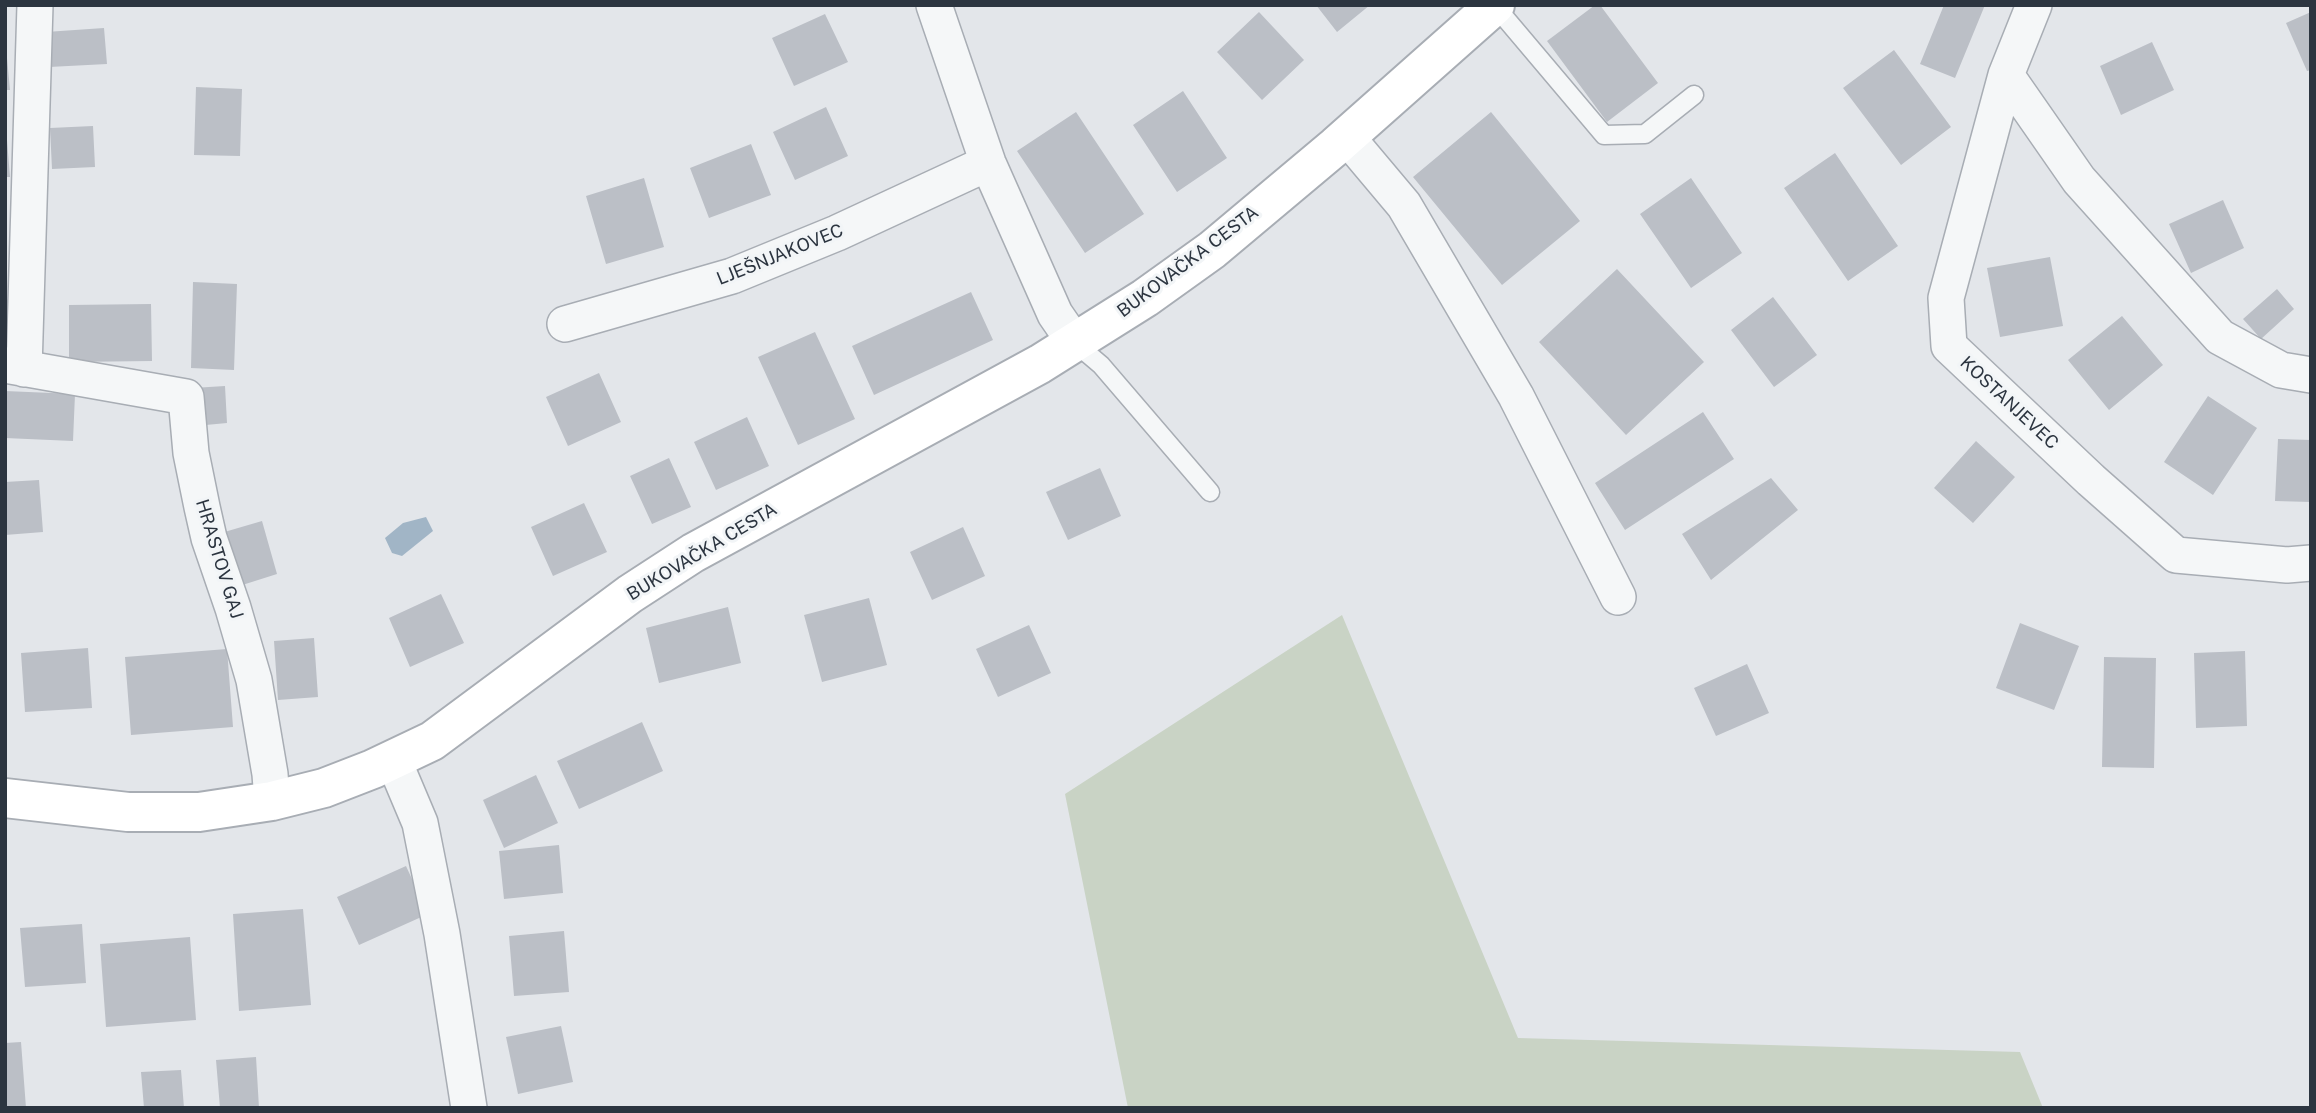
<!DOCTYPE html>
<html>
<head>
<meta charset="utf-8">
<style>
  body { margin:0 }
  #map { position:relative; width:2316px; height:1113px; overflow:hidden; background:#e3e6ea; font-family:"Public Sans",sans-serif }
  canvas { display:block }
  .frame { position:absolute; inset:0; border:7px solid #2c3540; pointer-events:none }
</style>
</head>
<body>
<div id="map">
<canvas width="2316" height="1113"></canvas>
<div class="frame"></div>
</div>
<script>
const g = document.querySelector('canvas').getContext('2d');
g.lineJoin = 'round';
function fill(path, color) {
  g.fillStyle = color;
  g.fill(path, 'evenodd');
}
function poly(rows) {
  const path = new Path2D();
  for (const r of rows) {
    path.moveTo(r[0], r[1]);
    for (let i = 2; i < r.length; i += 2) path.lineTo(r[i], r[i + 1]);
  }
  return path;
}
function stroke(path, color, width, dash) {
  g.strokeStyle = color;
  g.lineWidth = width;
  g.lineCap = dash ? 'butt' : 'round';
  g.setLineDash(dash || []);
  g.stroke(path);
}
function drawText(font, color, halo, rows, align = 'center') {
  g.font = font + ' "Public Sans",sans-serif';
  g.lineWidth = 6;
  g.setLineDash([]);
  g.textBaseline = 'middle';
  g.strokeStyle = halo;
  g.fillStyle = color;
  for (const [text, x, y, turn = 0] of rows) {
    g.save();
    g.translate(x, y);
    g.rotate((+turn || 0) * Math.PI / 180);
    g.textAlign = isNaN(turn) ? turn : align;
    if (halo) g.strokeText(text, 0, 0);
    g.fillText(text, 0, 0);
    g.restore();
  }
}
const green = poly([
  [1342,615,1518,1038,2020,1052,2043,1108,1128,1108,1065,794]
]);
const water = poly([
  [426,517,433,531,402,556,392,553,385,538,403,523]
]);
const building = poly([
  [1316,5,1370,5,1337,32],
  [1595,5,1600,5,1658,83,1607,122,1547,41],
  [1944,5,1985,5,1955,78,1920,64],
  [1259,12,1304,60,1262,100,1217,52],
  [2311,12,2311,70,2307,71,2286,23],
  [825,14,848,62,794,86,772,38],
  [104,28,107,64,49,67,46,32],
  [2152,42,2174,90,2121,115,2100,66],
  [1894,50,1951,127,1901,165,1843,88],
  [5,58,7,58,10,90,5,90],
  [196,87,242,89,240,156,194,155],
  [1183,91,1227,158,1177,192,1133,125],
  [826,107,848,156,795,180,773,132],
  [1076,112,1144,214,1085,253,1017,151],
  [1491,112,1580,221,1502,285,1413,177],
  [93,126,95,167,52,169,50,128],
  [5,140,7,140,10,177,5,177],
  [751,144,771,195,709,218,690,168],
  [1835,153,1898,246,1848,281,1784,188],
  [644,178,664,247,606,264,586,196],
  [1691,178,1742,253,1691,288,1640,214],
  [2223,200,2244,248,2191,273,2169,224],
  [2050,257,2063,326,2000,337,1987,268],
  [1617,269,1704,362,1626,435,1539,342],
  [193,282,237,284,234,370,191,368],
  [2277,289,2294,309,2261,339,2243,319],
  [971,292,993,340,874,395,852,346],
  [1773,297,1817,355,1774,387,1731,330],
  [5,299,11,300,7,327,5,327],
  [151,304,152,361,69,362,69,305],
  [2122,316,2163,365,2109,410,2068,360],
  [815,332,855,419,798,445,758,357],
  [599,373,621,422,568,446,546,397],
  [225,386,227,423,195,426,193,388],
  [5,391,75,394,73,441,5,438],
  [2208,396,2257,428,2213,495,2164,462],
  [1703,412,1734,459,1625,530,1595,483],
  [747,417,769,466,716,490,694,442],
  [2278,439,2311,440,2311,502,2275,501],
  [1976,441,2015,477,1973,523,1934,488],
  [669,458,691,507,652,524,630,476],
  [1100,468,1121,516,1068,540,1046,492],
  [1771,478,1798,510,1711,580,1682,534],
  [39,480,43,532,5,535,5,482],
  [584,503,607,552,553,576,531,527],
  [262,521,277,574,236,587,221,533],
  [963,527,985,576,932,600,910,552],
  [441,594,464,643,410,667,389,618],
  [869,598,887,665,822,682,804,615],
  [728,607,741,663,659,683,646,628],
  [2020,623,2079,646,2054,710,1996,688],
  [1029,625,1051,673,998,697,976,649],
  [314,638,318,697,278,700,274,641],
  [88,648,92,708,25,712,21,653],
  [227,649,233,727,131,735,125,657],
  [2245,651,2247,726,2196,728,2194,653],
  [2104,657,2156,658,2154,768,2102,767],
  [1747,664,1769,713,1716,736,1694,688],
  [642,722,663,771,579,809,557,761],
  [536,775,558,823,504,848,483,800],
  [559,845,563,893,504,899,499,851],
  [406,866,428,914,359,945,337,897],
  [303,909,311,1005,239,1011,233,914],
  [82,924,86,983,25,987,20,928],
  [564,931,569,992,514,996,509,936],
  [190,937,196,1020,106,1027,100,944],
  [561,1026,573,1082,518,1094,506,1037],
  [21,1042,26,1108,5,1108,5,1043],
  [256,1057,259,1108,220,1108,216,1060],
  [181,1070,184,1108,144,1108,141,1072]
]);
const service = poly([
  [1495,6,1604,135,1645,134,1694,95],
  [1075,343,1101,365,1210,492]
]);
const minor = poly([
  [934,5,988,163,1055,314,1075,343],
  [2034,5,2006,75,1946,298,1949,346,2091,480,2176,555,2287,565,2311,563],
  [2006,75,2079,180,2220,337,2281,370,2311,375],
  [1346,136,1404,205,1516,396,1618,597],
  [565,324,732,276,837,233,988,163],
  [5,365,186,397,191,453,202,507,209,538,233,608,254,680,270,774,272,801],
  [24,369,35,5],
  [393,759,420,823,442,934,469,1108]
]);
const secondary = poly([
  [5,798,128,812,199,812,272,801,324,788,373,769,432,741,630,594,693,553,1040,364,1145,298,1212,250,1336,146,1495,5]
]);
const streetNames = [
  ["LJEŠNJAKOVEC",780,255,-22],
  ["BUKOVAČKA CESTA",1188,262,-37],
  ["KOSTANJEVEC",2009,403,43],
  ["BUKOVAČKA CESTA",702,552,-31],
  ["HRASTOV GAJ",219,559,73]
];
fill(green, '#c9d3c5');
fill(water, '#a1b5c6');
fill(building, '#bbbfc6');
stroke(service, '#a8adb4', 21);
stroke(minor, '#a8adb4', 38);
stroke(secondary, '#a8adb4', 42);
stroke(service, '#f5f7f8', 18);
stroke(minor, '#f5f7f8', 35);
stroke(secondary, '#fff', 38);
drawText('18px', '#2c3540', '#f2f5f7', streetNames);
</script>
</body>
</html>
